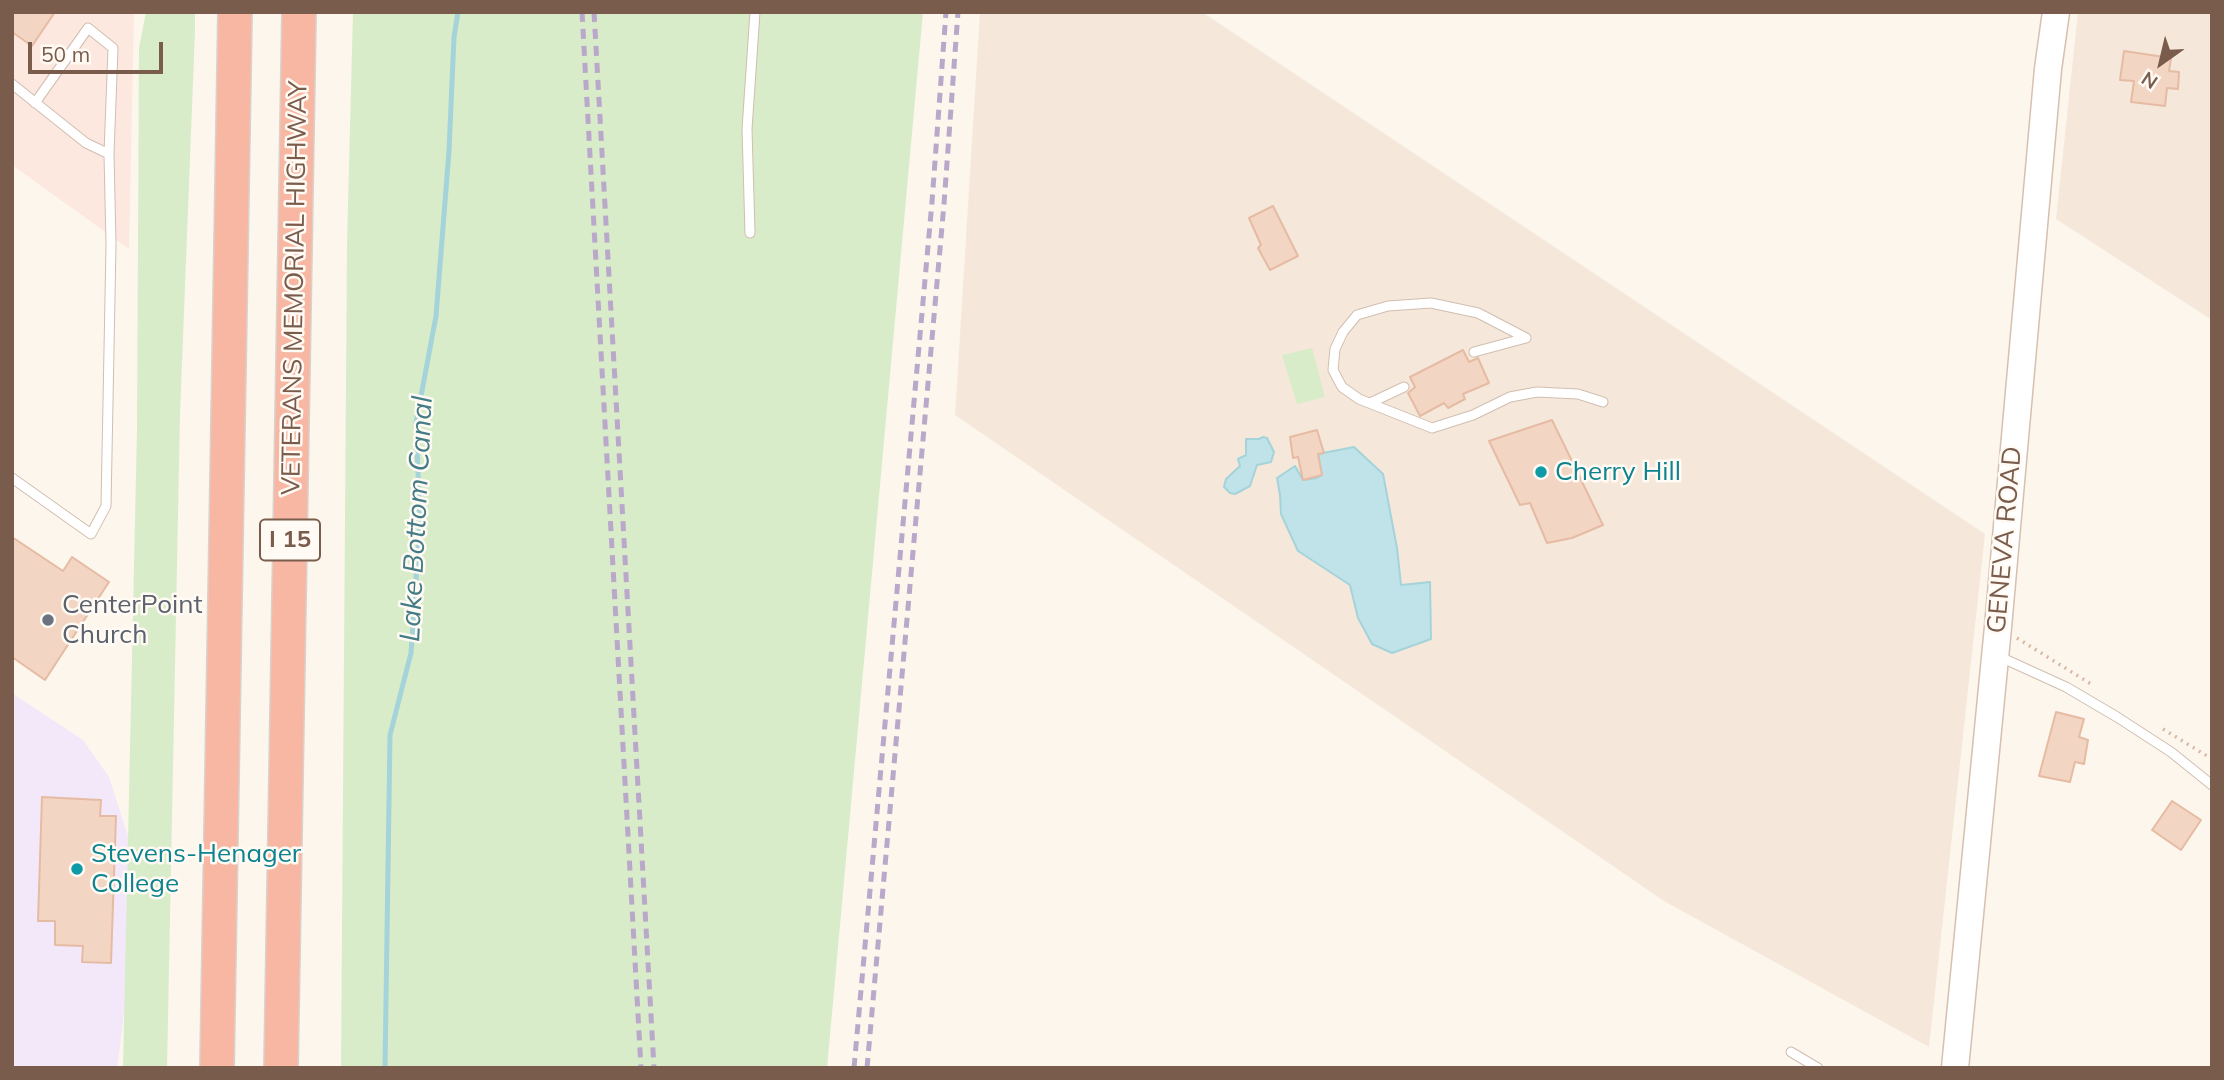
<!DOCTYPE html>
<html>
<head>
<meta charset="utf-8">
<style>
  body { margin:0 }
  #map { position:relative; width:2224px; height:1080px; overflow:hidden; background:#fdf6ec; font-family:Mulish,sans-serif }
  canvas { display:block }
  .frame { position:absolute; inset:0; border:14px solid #7a5c4d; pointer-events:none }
  .north { position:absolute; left:2126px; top:28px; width:70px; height:70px; -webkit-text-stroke:5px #fffaf3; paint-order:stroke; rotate:214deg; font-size:19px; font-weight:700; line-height:28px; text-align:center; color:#7a5c4d }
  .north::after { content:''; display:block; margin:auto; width:24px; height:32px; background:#7a5c4d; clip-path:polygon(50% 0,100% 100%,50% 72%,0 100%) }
  .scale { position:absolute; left:28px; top:42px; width:135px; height:32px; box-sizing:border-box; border:4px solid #7a5c4d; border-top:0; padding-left:9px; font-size:21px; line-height:24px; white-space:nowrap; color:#7a5c4d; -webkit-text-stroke:5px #fffaf3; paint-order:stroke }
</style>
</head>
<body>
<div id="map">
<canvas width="2224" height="1080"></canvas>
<div class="frame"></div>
<div class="north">N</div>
<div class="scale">50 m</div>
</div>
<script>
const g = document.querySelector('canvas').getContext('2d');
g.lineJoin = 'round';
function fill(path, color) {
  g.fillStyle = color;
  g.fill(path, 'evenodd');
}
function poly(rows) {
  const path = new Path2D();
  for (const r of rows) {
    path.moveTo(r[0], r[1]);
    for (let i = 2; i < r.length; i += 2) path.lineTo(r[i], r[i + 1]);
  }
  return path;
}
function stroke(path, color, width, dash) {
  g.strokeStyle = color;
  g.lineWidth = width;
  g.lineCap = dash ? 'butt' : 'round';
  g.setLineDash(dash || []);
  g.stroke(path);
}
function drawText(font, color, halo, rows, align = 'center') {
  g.font = font + ' Mulish,sans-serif';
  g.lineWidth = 5;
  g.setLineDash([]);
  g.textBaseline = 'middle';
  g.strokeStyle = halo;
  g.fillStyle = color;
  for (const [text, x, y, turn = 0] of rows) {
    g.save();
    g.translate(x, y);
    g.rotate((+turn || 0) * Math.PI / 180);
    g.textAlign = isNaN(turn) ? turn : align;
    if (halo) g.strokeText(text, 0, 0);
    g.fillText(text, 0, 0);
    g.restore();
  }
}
const residential = poly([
  [980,12,1202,12,1985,534,1929,1047,1664,901,955,415],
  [2078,12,2212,12,2212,320,2056,219]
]);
const commercial = poly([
  [12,12,134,12,129,249,12,165]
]);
const education = poly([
  [12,693,83,740,109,777,130,842,130,969,117,1068,17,1068,12,1064]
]);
const green = poly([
  [146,12,195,12,195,31,180,414,167,1068,123,1068,137,429,139,48],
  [353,12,923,12,827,1068,341,1068,347,244],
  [1312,348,1325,397,1297,404,1282,355]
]);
const water = poly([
  [1263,437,1267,438,1274,452,1271,462,1257,465,1250,486,1235,494,1230,493,1224,487,1226,479,1240,466,1238,459,1246,455,1246,439,1259,439,1263,437],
  [1354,447,1383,474,1397,548,1401,585,1430,582,1431,639,1392,653,1372,644,1358,618,1350,585,1298,551,1281,514,1280,495,1277,478,1295,466,1303,480,1317,478,1322,475,1318,454,1354,447]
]);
const stream = poly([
  [385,1068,390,735,411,653,420,521,416,423,436,316,449,151,454,37,458,12]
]);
const building = poly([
  [12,12,55,12,32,46,12,32,12,12],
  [2124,51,2171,58,2169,71,2179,72,2178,89,2167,88,2165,106,2131,102,2134,81,2120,80,2124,51],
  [1273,206,1298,256,1270,270,1258,248,1261,245,1249,218,1273,206],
  [1463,350,1469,362,1478,358,1489,383,1463,394,1465,399,1448,408,1444,403,1420,416,1408,393,1415,387,1410,377,1463,350],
  [1552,420,1603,525,1572,538,1547,543,1530,503,1520,505,1489,441,1552,420],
  [1317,430,1324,453,1318,454,1322,475,1303,480,1298,457,1293,458,1290,437,1317,430],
  [12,537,63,571,72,557,109,582,45,680,12,657,12,537],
  [2056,712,2084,719,2079,737,2088,740,2084,764,2075,762,2070,782,2039,776,2056,712],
  [42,797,101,800,100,816,116,816,111,963,82,962,83,946,55,945,55,921,38,921,42,797],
  [2172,801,2201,820,2181,850,2152,830,2172,801]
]);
const path = poly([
  [2017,638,2091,684],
  [2163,729,2212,759]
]);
const lane = poly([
  [12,84,86,143,109,154,111,245,106,506,91,534,12,478],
  [35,103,88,28,113,48,109,154],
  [750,233,747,129,755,12],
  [1526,338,1478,313,1431,303,1388,306,1357,315,1343,332,1335,349,1333,370,1342,387,1359,399,1432,428,1473,415,1510,397,1537,392,1578,394,1603,402],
  [1474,352,1526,338],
  [1370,403,1404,387],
  [1998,656,2066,687,2117,717,2171,752,2212,785],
  [1791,1052,1818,1068]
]);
const secondary = poly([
  [1955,1068,1998,627,2048,69,2056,12]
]);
const highway = poly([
  [217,1068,235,12],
  [281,1068,299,12]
]);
const rail = poly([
  [582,12,641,1068],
  [594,12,654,1068],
  [854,1068,932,202,946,12],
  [867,1068,944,204,958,12]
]);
const markers = [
  [1541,472,7,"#0f9aa8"],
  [48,620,7,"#6b7280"],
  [77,869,7,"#0f9aa8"]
];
const shields = [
  [290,540,60]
];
const shieldNames = [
  ["I 15",290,540]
];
const streetNames = [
  ["VETERANS MEMORIAL HIGHWAY",295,288,-89],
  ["GENEVA ROAD",2005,540,-85]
];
const cultureNames = [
  ["Cherry Hill",1555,472],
  ["Stevens-Henager",91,854],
  ["College",91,884]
];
const worshipNames = [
  ["CenterPoint",62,605],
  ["Church",62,635]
];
const waterNames = [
  ["Lake Bottom Canal",417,519,-87]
];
fill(residential, '#f5e8da');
fill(commercial, '#fde8e0');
fill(education, '#f3e8fa');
fill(green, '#d8ecc9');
fill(water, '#bfe3e8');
stroke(water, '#a5d3da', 2);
stroke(stream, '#a5d3da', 5);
fill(building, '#f3d5c3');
stroke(building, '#e6bba3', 2);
stroke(lane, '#d1beb0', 11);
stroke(secondary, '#d6c0b0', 29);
stroke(highway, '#dad1cd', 36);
stroke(path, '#d9b8a5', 3.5, [2, 5]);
stroke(lane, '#fff', 9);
stroke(secondary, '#fff', 26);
stroke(highway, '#f7b7a3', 33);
stroke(rail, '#b9a8c9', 5, [10, 7]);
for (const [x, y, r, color] of markers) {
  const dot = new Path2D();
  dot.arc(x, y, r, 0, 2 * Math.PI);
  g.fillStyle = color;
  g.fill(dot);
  stroke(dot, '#fffaf3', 2.5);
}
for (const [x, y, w] of shields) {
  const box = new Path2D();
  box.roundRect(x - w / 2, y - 20.5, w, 41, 5);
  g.fillStyle = '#fffaf3';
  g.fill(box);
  stroke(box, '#7a5c4d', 2);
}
drawText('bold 24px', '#7a5c4d', null, shieldNames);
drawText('26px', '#7a5c4d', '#fffaf3', streetNames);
drawText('26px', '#0d838f', '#fffaf3', cultureNames, 'left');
drawText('26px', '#5b616d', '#fffaf3', worshipNames, 'left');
drawText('italic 28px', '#437c86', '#fffaf3', waterNames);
</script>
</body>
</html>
